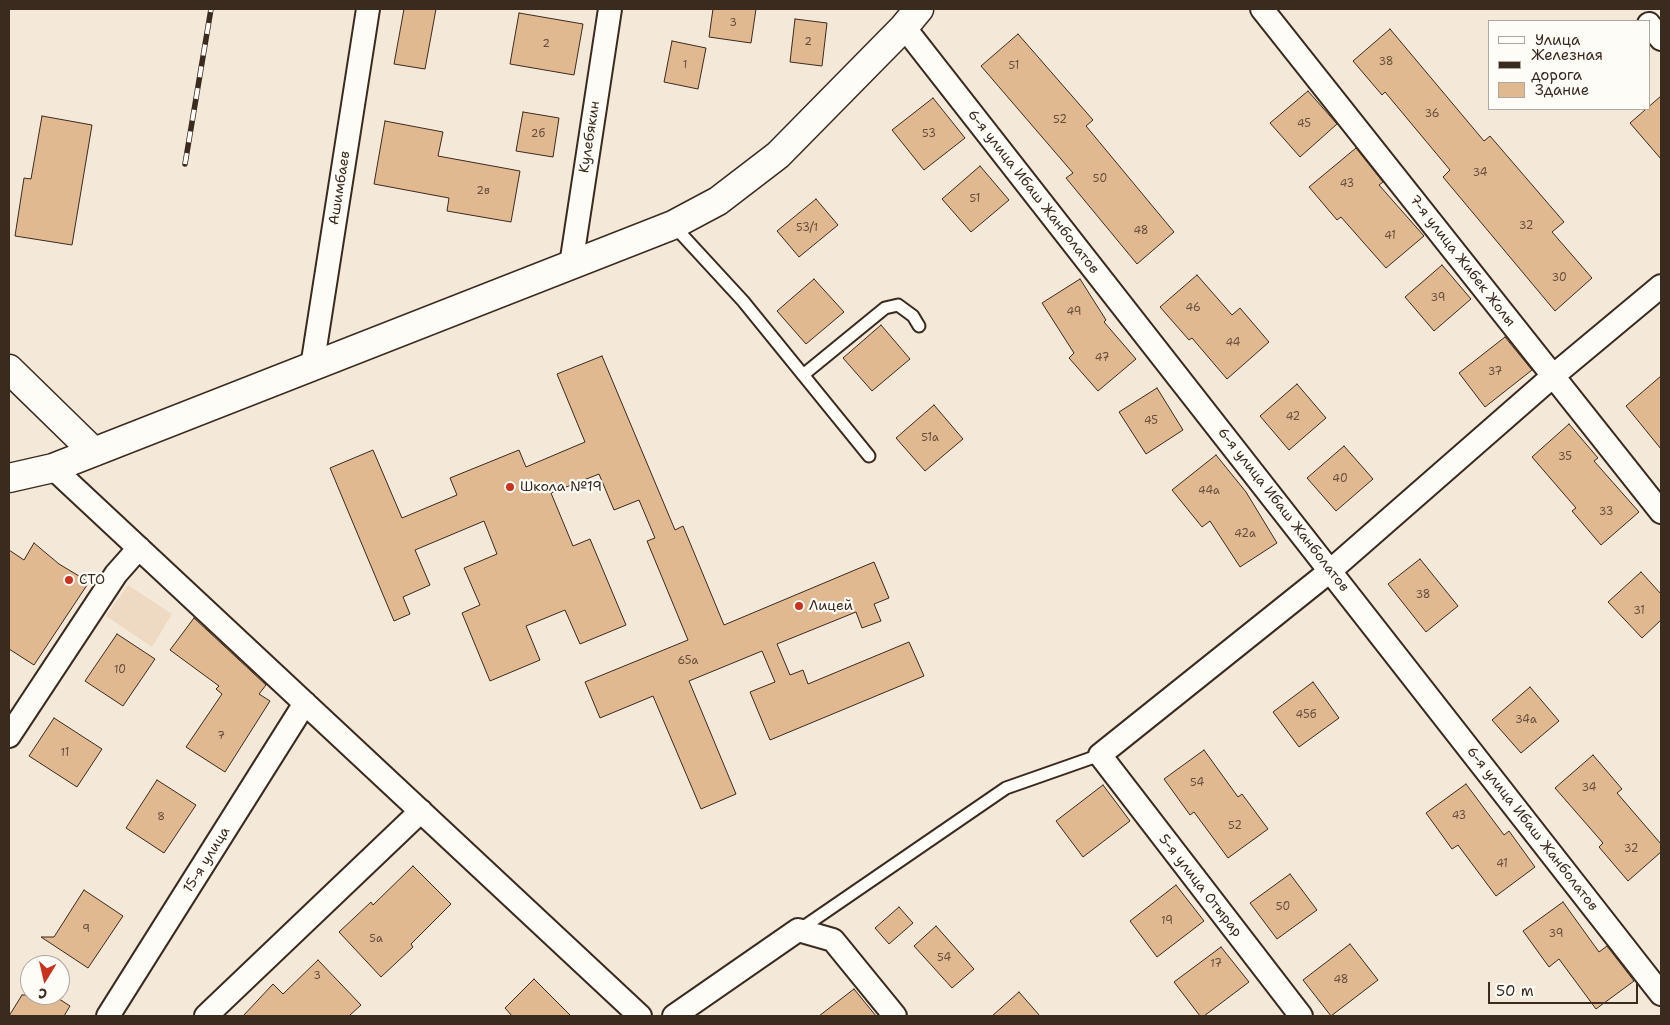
<!DOCTYPE html>
<html>
<head>
<meta charset="utf-8">
<style>
  body { margin:0 }
  #map { position:relative; width:1670px; height:1025px; overflow:hidden; background:#f4e8d8; font-family:"Shantell Sans",sans-serif }
  canvas { display:block }
  .frame { position:absolute; inset:0; border:10px solid #3b2a1e; pointer-events:none }
  .legend { position:absolute; left:1488px; top:20px; width:162px; height:90px; box-sizing:border-box; background:#fdfcf7; border:1px solid #afa8a0; margin:0; padding:6px 9px; list-style:none; font-size:15px; color:#3b2a1e }
  .legend li { display:flex; align-items:center; gap:10px; height:25px }
  .legend b { width:25px; border:1px solid #afa8a0 }
  .north { position:absolute; left:20px; top:955px; width:50px; height:50px; box-sizing:border-box; background:#fdfcf7; border:1px solid #afa8a0; border-radius:50%; rotate:189deg; font-size:14px; font-weight:700; line-height:20px; text-align:center; color:#3b2a1e }
  .north::after { content:''; display:block; margin:auto; width:18px; height:22px; background:#c8321e; clip-path:polygon(50% 0,100% 100%,50% 72%,0 100%) }
  .scale { position:absolute; left:1488px; top:982px; width:150px; height:22px; box-sizing:border-box; border:2px solid #3b2a1e; border-top:0; padding-left:6px; font-size:15px; line-height:18px; white-space:nowrap; color:#3b2a1e; -webkit-text-stroke:4px #fdfcf7; paint-order:stroke }
</style>
</head>
<body>
<div id="map">
<canvas width="1670" height="1025"></canvas>
<div class="frame"></div>
<ul class="legend">
<li><b style="height:6px;background:#fdfcf7"></b>Улица</li>
<li><b style="height:6px;background:#3b2a1e"></b>Железная дорога</li>
<li><b style="height:14px;background:#e0b991"></b>Здание</li>
</ul>
<div class="north">С</div>
<div class="scale">50 m</div>
</div>
<script>
const g = document.querySelector('canvas').getContext('2d');
g.lineJoin = 'round';
function fill(path, color) {
  g.fillStyle = color;
  g.fill(path, 'evenodd');
}
function poly(rows) {
  const path = new Path2D();
  for (const r of rows) {
    path.moveTo(r[0], r[1]);
    for (let i = 2; i < r.length; i += 2) path.lineTo(r[i], r[i + 1]);
  }
  return path;
}
function stroke(path, color, width, dash) {
  g.strokeStyle = color;
  g.lineWidth = width;
  g.lineCap = dash ? 'butt' : 'round';
  g.setLineDash(dash || []);
  g.stroke(path);
}
function drawText(font, color, halo, rows, align = 'center') {
  g.font = font + ' "Shantell Sans",sans-serif';
  g.lineWidth = 4.5;
  g.setLineDash([]);
  g.textBaseline = 'middle';
  g.strokeStyle = halo;
  g.fillStyle = color;
  for (const [text, x, y, turn = 0] of rows) {
    g.save();
    g.translate(x, y);
    g.rotate((+turn || 0) * Math.PI / 180);
    g.textAlign = isNaN(turn) ? turn : align;
    if (halo) g.strokeText(text, 0, 0);
    g.fillText(text, 0, 0);
    g.restore();
  }
}
const built = poly([
  [128,585,172,614,152,647,106,616]
]);
const building = poly([
  [404,9,436,9,425,69,394,64,404,9],
  [713,9,756,9,751,43,709,37,713,9],
  [519,13,583,24,574,75,510,64,519,13],
  [795,19,827,23,822,66,790,62,795,19],
  [1390,29,1484,141,1490,136,1564,222,1552,232,1592,278,1555,311,1443,177,1450,170,1385,92,1382,95,1353,61,1390,29],
  [1018,34,1093,120,1086,126,1174,232,1137,264,1066,178,1073,173,981,66,1018,34],
  [672,41,706,48,698,89,664,82,672,41],
  [1308,91,1337,124,1300,157,1270,123,1308,91],
  [1661,96,1661,159,1630,123,1661,96],
  [933,98,965,138,924,170,892,130,933,98],
  [523,112,559,118,553,157,516,151,523,112],
  [42,116,92,125,72,245,15,236,24,178,31,179,42,116],
  [385,121,443,132,438,156,520,171,511,222,447,211,449,198,374,184,385,121],
  [1356,148,1383,182,1379,185,1424,236,1386,268,1341,217,1337,220,1309,187,1356,148],
  [980,166,1009,200,971,232,942,199,980,166],
  [816,199,838,225,799,257,777,231,816,199],
  [1442,265,1471,299,1434,331,1405,297,1442,265],
  [1197,275,1232,315,1240,308,1269,342,1227,379,1192,338,1189,340,1160,307,1197,275],
  [814,279,844,312,806,344,777,311,814,279],
  [1080,279,1106,320,1104,322,1136,359,1098,391,1069,358,1074,353,1042,303,1080,279],
  [881,325,910,359,872,391,843,358,881,325],
  [1505,337,1532,370,1485,407,1459,373,1505,337],
  [602,356,675,530,683,526,724,625,874,562,889,598,874,604,881,621,862,628,856,612,777,644,790,675,803,670,808,684,909,642,924,676,770,740,750,692,775,682,762,651,689,681,736,794,701,809,653,696,600,718,585,682,688,640,647,541,655,538,639,500,614,510,599,474,551,493,573,546,590,539,626,625,580,644,565,610,526,626,540,660,490,681,462,613,480,605,464,568,497,554,484,521,415,550,430,585,403,597,410,614,394,621,330,468,373,450,402,518,457,495,450,478,519,450,526,467,585,442,557,374,602,356],
  [1661,376,1661,449,1626,406,1661,376],
  [1297,384,1326,418,1289,450,1260,416,1297,384],
  [1157,388,1183,430,1146,454,1119,412,1157,388],
  [934,405,963,439,925,471,896,438,934,405],
  [1569,424,1598,458,1594,461,1639,512,1601,545,1572,511,1576,508,1532,457,1569,424],
  [1344,446,1373,479,1336,511,1307,478,1344,446],
  [1216,455,1246,492,1277,543,1240,567,1210,521,1202,527,1172,490,1216,455],
  [34,543,59,564,89,582,34,665,9,649,9,550,24,560,34,543],
  [1420,559,1458,606,1426,632,1388,584,1420,559],
  [1641,572,1661,594,1661,620,1642,638,1608,602,1641,572],
  [194,618,266,685,259,694,270,701,225,772,186,747,222,694,216,689,219,686,170,650,194,618],
  [117,634,155,659,123,706,85,681,117,634],
  [1313,682,1339,718,1299,747,1273,712,1313,682],
  [1530,687,1559,721,1521,753,1492,720,1530,687],
  [54,718,102,749,77,787,29,756,54,718],
  [1204,750,1238,797,1242,794,1268,829,1228,858,1194,812,1190,815,1164,779,1204,750],
  [1593,755,1622,789,1617,793,1661,844,1661,852,1628,881,1599,847,1603,843,1555,788,1593,755],
  [157,780,196,805,164,853,126,828,157,780],
  [1466,784,1504,835,1509,831,1535,867,1496,896,1458,845,1452,849,1426,813,1466,784],
  [1103,785,1130,821,1083,857,1056,821,1103,785],
  [413,866,451,904,411,944,413,947,381,977,339,932,371,902,373,905,413,866],
  [1290,874,1317,910,1277,939,1250,903,1290,874],
  [1176,885,1204,921,1157,957,1130,921,1176,885],
  [84,890,123,916,88,968,41,937,54,937,84,890],
  [1563,902,1599,952,1607,946,1634,981,1596,1009,1559,959,1549,967,1523,931,1563,902],
  [899,907,913,923,889,944,875,928,899,907],
  [936,926,974,969,952,988,914,946,936,926],
  [1350,944,1378,980,1331,1016,1303,980,1350,944],
  [1221,947,1249,982,1204,1016,1200,1016,1174,982,1221,947],
  [318,960,361,1005,349,1016,243,1016,273,984,283,994,318,960],
  [534,979,571,1016,512,1016,505,1008,534,979],
  [854,989,876,1016,819,1016,854,989],
  [1019,992,1040,1016,992,1016,1019,992],
  [22,995,53,995,70,1006,64,1016,9,1016,22,995]
]);
const lane = poly([
  [673,225,743,301,869,456],
  [803,375,885,308,898,305,913,316,919,326],
  [799,930,1006,788,1100,755]
]);
const street = poly([
  [1262,9,1661,512],
  [1649,24,1661,39],
  [904,27,1661,994],
  [571,265,610,9],
  [312,367,368,9],
  [53,468,640,1016],
  [9,736,116,574,139,548],
  [108,1016,305,703],
  [206,1016,421,811],
  [674,1016,798,930,833,940,895,1016],
  [1301,1016,1100,755,1330,571,1553,376,1661,286]
]);
const secondary = poly([
  [9,369,94,452],
  [9,478,53,468,673,225,718,201,778,155,904,27,919,9]
]);
const rail = poly([
  [185,164,211,9]
]);
const markers = [
  [510,487,5,"#c8321e"],
  [69,580,5,"#c8321e"],
  [799,606,5,"#c8321e"]
];
const numberNames = [
  ["3",733,23],
  ["2",808,42],
  ["2",546,44],
  ["38",1386,62],
  ["1",685,65],
  ["51",1014,66],
  ["36",1432,114],
  ["52",1060,120],
  ["45",1304,124],
  ["2б",538,134],
  ["53",929,134],
  ["34",1480,173],
  ["50",1100,179],
  ["43",1347,184],
  ["2в",483,191],
  ["51",975,199],
  ["32",1526,226],
  ["53/1",807,228],
  ["48",1141,231],
  ["41",1390,236],
  ["30",1559,278],
  ["39",1438,298],
  ["46",1193,308],
  ["49",1074,312],
  ["44",1233,343],
  ["47",1102,358],
  ["37",1495,372],
  ["42",1293,417],
  ["45",1151,421],
  ["51а",930,438],
  ["35",1565,457],
  ["40",1340,479],
  ["44а",1209,491],
  ["33",1606,512],
  ["42а",1245,534],
  ["38",1423,595],
  ["31",1639,611],
  ["65а",688,661],
  ["10",120,670],
  ["45б",1306,715],
  ["34а",1526,720],
  ["7",221,736],
  ["11",65,753],
  ["54",1197,783],
  ["34",1589,788],
  ["43",1459,816],
  ["8",161,817],
  ["52",1235,826],
  ["32",1631,849],
  ["41",1502,864],
  ["50",1283,907],
  ["19",1167,921],
  ["9",86,929],
  ["39",1556,934],
  ["5а",376,939],
  ["54",944,958],
  ["17",1216,964],
  ["3",317,976],
  ["48",1341,980]
];
const streetNames = [
  ["Кулебякин",590,137,-81],
  ["Ашимбаев",340,188,-81],
  ["6-я улица Ибаш Жанболатов",1033,192,52],
  ["7-я улица Жибек Жолы",1462,261,52],
  ["6-я улица Ибаш Жанболатов",1283,510,52],
  ["6-я улица Ибаш Жанболатов",1532,829,52],
  ["15-я улица",207,860,-58],
  ["5-я улица Отырар",1200,886,52]
];
const poiNames = [
  ["Школа №19",520,487],
  ["СТО",79,580],
  ["Лицей",809,606]
];
fill(built, '#eedac3');
fill(building, '#e0b991');
stroke(building, '#3b2a1e', 1);
stroke(lane, '#3b2a1e', 15);
stroke(street, '#3b2a1e', 26);
stroke(secondary, '#3b2a1e', 31);
stroke(lane, '#fdfcf7', 11);
stroke(street, '#fdfcf7', 22);
stroke(secondary, '#fdfcf7', 28);
stroke(rail, '#3b2a1e', 5.5);
stroke(rail, '#fdfcf7', 4, [11]);
for (const [x, y, r, color] of markers) {
  const dot = new Path2D();
  dot.arc(x, y, r, 0, 2 * Math.PI);
  g.fillStyle = color;
  g.fill(dot);
  stroke(dot, '#fdfcf7', 2);
}
drawText('11px', '#644e3b', null, numberNames);
drawText('14px', '#3b2a1e', '#fdfcf7', streetNames);
drawText('14px', '#3b2a1e', '#fdfcf7', poiNames, 'left');
</script>
</body>
</html>
